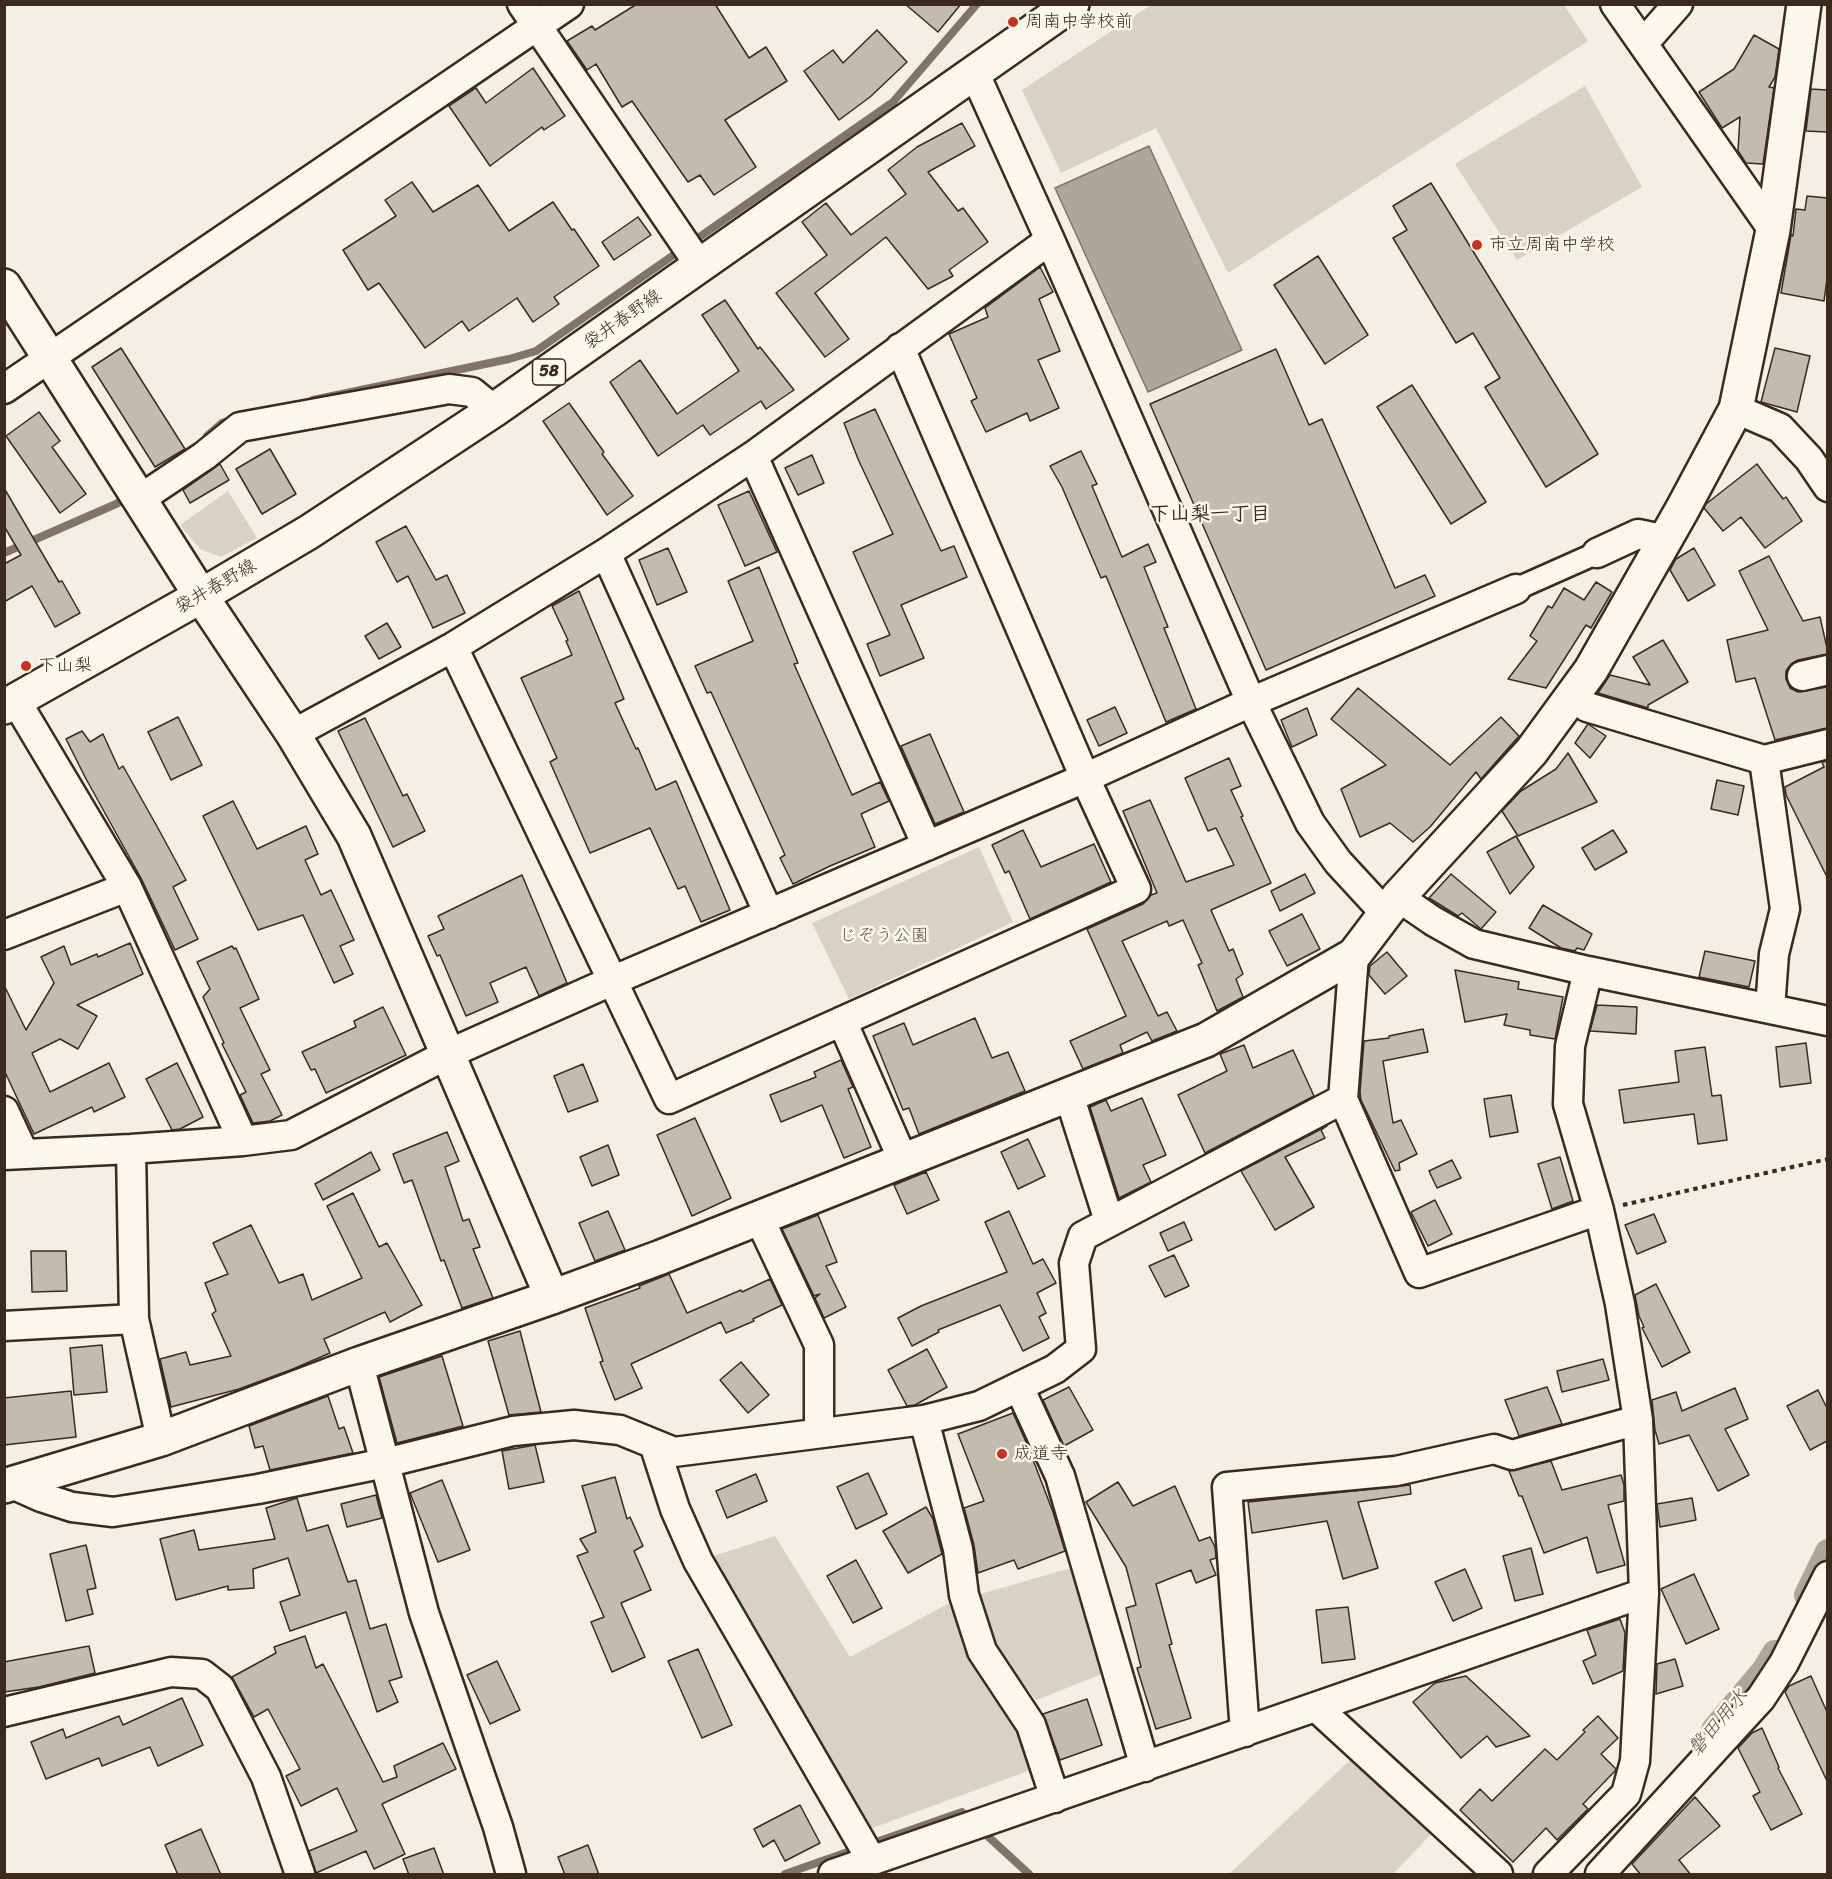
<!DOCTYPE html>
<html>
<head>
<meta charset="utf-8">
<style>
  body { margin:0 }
  #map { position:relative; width:1832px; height:1879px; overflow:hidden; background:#f3efe4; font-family:Sriracha,sans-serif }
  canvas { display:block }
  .frame { position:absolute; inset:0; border:6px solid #3b2a1e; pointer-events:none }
</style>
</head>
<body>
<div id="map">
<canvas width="1832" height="1879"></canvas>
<div class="frame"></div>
</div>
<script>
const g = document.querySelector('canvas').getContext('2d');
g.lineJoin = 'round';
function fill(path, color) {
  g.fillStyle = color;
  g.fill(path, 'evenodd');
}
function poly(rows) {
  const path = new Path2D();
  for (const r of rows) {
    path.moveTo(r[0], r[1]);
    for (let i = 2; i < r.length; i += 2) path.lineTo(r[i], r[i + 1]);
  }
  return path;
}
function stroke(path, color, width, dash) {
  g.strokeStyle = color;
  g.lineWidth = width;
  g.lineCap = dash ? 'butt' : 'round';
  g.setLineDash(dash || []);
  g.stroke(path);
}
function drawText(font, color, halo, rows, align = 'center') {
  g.font = font + ' Sriracha,"Klee One",sans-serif';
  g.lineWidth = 5;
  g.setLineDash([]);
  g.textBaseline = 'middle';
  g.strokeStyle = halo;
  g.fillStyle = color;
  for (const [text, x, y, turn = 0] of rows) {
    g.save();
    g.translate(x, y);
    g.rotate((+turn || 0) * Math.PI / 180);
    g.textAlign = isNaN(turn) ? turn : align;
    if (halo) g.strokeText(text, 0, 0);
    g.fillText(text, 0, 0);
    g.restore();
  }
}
const green = poly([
  [1151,5,1564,5,1588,41,1228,273,1156,128,1061,173,1022,90],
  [1585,86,1642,187,1517,260,1455,164],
  [228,491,257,538,221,557,200,549,180,525],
  [979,847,1013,922,849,999,812,923],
  [775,1536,850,1657,964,1595,1044,1765,856,1834,698,1561],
  [1078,1566,1105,1673,1036,1700,993,1644,977,1595],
  [1362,1749,1434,1831,1393,1874,1229,1874]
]);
const water = poly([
  [1149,146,1242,350,1148,392,1055,188,1149,146]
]);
const stream = poly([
  [313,400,509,359,536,351,893,102,977,4],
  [207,436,222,423,231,420],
  [4,553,116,504,129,496],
  [981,1830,1029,1874],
  [785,1874,962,1812,970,1820]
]);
const canal = poly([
  [1807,1595,1828,1552],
  [1714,1730,1764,1671,1775,1653]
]);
const building = poly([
  [637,4,715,4,749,58,766,47,787,81,725,120,756,167,714,195,700,175,688,182,632,101,622,107,596,64,587,70,567,41,592,26,595,30,637,4],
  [905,4,961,4,938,32,905,4],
  [877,30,907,62,870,97,839,120,804,71,833,50,843,63,877,30],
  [1754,35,1779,49,1775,77,1769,87,1774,88,1763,164,1746,163,1738,151,1740,117,1722,128,1699,92,1734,69,1754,35],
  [533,68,565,116,544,130,542,127,490,166,449,106,476,88,486,103,533,68],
  [1811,89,1827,90,1827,132,1806,131,1811,89],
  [962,123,975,146,928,172,958,211,963,208,988,242,949,270,953,276,928,289,886,237,815,293,849,339,825,357,776,293,827,255,802,222,826,203,851,235,906,194,888,170,917,147,962,123],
  [412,182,433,212,478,185,509,231,553,202,572,230,574,229,599,266,554,297,559,304,533,322,517,298,469,331,462,321,425,348,379,283,368,290,343,250,396,216,385,200,412,182],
  [1431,183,1598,454,1546,487,1485,387,1500,378,1473,333,1456,343,1393,238,1407,230,1393,206,1431,183],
  [1807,196,1827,198,1827,279,1824,301,1781,293,1790,241,1791,235,1793,236,1796,209,1805,210,1807,196],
  [638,217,651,235,614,260,602,242,638,217],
  [1318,256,1368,335,1325,364,1274,285,1318,256],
  [1040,267,1053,292,1039,299,1060,351,1038,360,1059,408,1030,421,1027,413,986,432,971,401,977,398,949,334,988,317,985,308,1040,267],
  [725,300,758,349,760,347,794,390,766,409,761,401,710,435,703,425,658,456,610,382,640,360,677,414,739,371,702,315,725,300],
  [121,348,185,449,155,467,92,367,121,348],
  [1775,348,1810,356,1797,412,1761,402,1775,348],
  [1276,349,1309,425,1322,419,1395,588,1425,575,1435,596,1266,670,1150,404,1276,349],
  [1412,385,1486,502,1451,524,1377,407,1412,385],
  [569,403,604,452,602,454,633,496,607,515,543,421,569,403],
  [875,409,941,551,954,546,967,577,901,605,924,658,880,676,867,644,890,635,853,552,893,534,858,459,844,423,875,409],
  [39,412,60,441,52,447,86,494,60,513,6,436,39,412],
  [270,449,296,494,262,514,236,469,270,449],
  [1081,451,1097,484,1092,486,1122,557,1148,544,1156,562,1144,567,1168,627,1164,628,1196,709,1166,722,1106,576,1101,578,1062,487,1050,466,1081,451],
  [812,455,824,483,798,495,785,468,812,455],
  [220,464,229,480,190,503,183,490,220,464],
  [1757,464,1783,499,1786,497,1802,521,1765,548,1741,517,1723,531,1704,508,1706,504,1757,464],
  [4,488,59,582,62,581,80,613,55,627,32,586,4,602,4,564,21,555,4,526,4,488],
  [749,491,777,552,745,566,718,505,749,491],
  [406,526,436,580,447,575,465,613,433,628,408,576,397,582,376,542,406,526],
  [668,548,687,592,657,605,639,560,668,548],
  [1694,548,1715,585,1688,601,1670,570,1676,559,1694,548],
  [1769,556,1803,621,1820,617,1827,648,1827,654,1798,660,1791,664,1786,671,1786,679,1790,688,1798,692,1827,687,1827,728,1775,740,1755,678,1736,682,1727,640,1768,630,1739,571,1769,556],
  [759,567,798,663,794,664,852,795,880,782,889,801,861,814,875,847,830,866,793,884,780,858,785,855,711,692,707,693,695,666,753,641,728,581,759,567],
  [1596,582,1612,592,1591,628,1586,625,1546,688,1508,679,1537,641,1530,636,1548,606,1552,608,1564,588,1584,600,1596,582],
  [579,591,624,699,615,703,636,749,638,748,656,790,676,781,730,910,701,922,685,886,678,889,650,828,590,853,550,762,557,758,521,678,572,655,566,641,568,640,552,606,579,591],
  [387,623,401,647,379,659,365,636,387,623],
  [1663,640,1688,682,1648,705,1648,708,1598,693,1610,675,1650,685,1633,657,1663,640],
  [1358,688,1450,765,1501,717,1519,736,1481,779,1476,772,1430,827,1413,842,1390,823,1360,837,1341,789,1386,765,1331,719,1358,688],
  [1115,707,1127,733,1099,746,1087,720,1115,707],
  [1307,708,1317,735,1292,747,1281,720,1307,708],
  [178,717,202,765,171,780,148,732,178,717],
  [365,718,403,796,407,794,425,831,393,847,338,731,365,718],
  [1588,724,1606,736,1590,758,1575,743,1588,724],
  [82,731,90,742,103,734,119,769,123,766,159,830,186,880,173,887,198,939,175,950,142,880,85,777,66,739,82,731],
  [930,734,964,812,935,824,901,746,930,734],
  [1568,753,1597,802,1518,836,1502,811,1521,791,1556,769,1568,753],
  [1229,758,1241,786,1231,790,1243,816,1241,817,1271,883,1211,910,1229,951,1233,949,1243,974,1236,979,1243,997,1217,1011,1198,965,1202,963,1183,920,1169,926,1167,921,1122,941,1158,1016,1167,1012,1177,1031,1152,1041,1147,1032,1120,1045,1123,1053,1083,1069,1070,1041,1126,1016,1087,929,1143,904,1151,895,1157,893,1123,811,1150,800,1186,882,1234,865,1216,828,1208,831,1185,778,1229,758],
  [1827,761,1827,877,1786,795,1785,787,1824,767,1822,762,1827,761],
  [1717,780,1744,786,1738,815,1711,809,1717,780],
  [233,801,257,849,306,826,318,854,305,860,321,895,331,890,354,940,340,946,353,974,334,983,303,915,258,930,203,816,233,801],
  [1023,830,1041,867,1094,844,1111,882,1030,919,1009,871,1005,873,992,845,1023,830],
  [1613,830,1627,852,1595,870,1582,848,1613,830],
  [1516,836,1534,867,1510,894,1487,852,1516,836],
  [1305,874,1315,893,1280,911,1271,891,1305,874],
  [1451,874,1496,912,1481,929,1462,913,1458,916,1429,898,1451,874],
  [522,875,567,983,539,996,526,967,490,983,498,1002,466,1016,440,955,437,956,428,936,444,929,438,916,522,875],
  [1543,905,1592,934,1584,950,1577,948,1575,951,1561,948,1529,928,1543,905],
  [1302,914,1320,949,1287,966,1269,931,1302,914],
  [130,943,143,974,77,1005,97,1016,78,1049,60,1039,32,1053,50,1092,109,1063,125,1097,94,1112,92,1107,34,1134,4,1070,4,985,26,1030,54,983,41,957,64,946,71,965,97,954,98,957,130,943],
  [232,946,234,949,236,948,259,999,240,1008,270,1070,261,1074,282,1115,270,1121,253,1123,240,1095,246,1092,222,1044,224,1043,203,997,210,989,197,962,232,946],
  [1705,951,1755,961,1749,987,1699,977,1705,951],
  [1387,952,1407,976,1385,994,1369,975,1370,966,1387,952],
  [1455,970,1519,982,1518,989,1563,997,1555,1039,1530,1035,1530,1030,1504,1025,1507,1014,1465,1022,1455,970],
  [1597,1005,1637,1007,1636,1034,1590,1031,1597,1005],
  [383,1007,406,1055,326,1093,315,1069,311,1070,302,1052,356,1027,354,1021,383,1007],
  [975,1018,992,1058,1008,1052,1025,1091,919,1134,909,1108,903,1110,873,1036,904,1023,913,1045,975,1018],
  [1423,1029,1428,1052,1383,1061,1393,1123,1401,1120,1417,1154,1399,1163,1400,1170,1395,1171,1361,1100,1360,1092,1364,1041,1389,1038,1389,1036,1423,1029],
  [1806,1043,1811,1083,1780,1087,1776,1047,1806,1043],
  [1244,1045,1253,1068,1293,1050,1314,1096,1205,1153,1178,1095,1227,1071,1220,1054,1244,1045],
  [1705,1047,1712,1096,1721,1095,1727,1140,1698,1144,1694,1114,1624,1123,1619,1090,1679,1082,1675,1051,1705,1047],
  [841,1060,853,1087,848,1089,871,1147,844,1158,822,1105,781,1122,770,1095,816,1077,814,1072,841,1060],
  [177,1063,203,1117,180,1129,172,1130,146,1079,177,1063],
  [583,1064,598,1101,568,1112,554,1076,583,1064],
  [1511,1095,1518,1132,1490,1137,1484,1099,1511,1095],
  [1142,1098,1166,1155,1143,1165,1151,1182,1119,1198,1090,1107,1106,1100,1111,1111,1142,1098],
  [695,1118,731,1198,692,1216,657,1135,695,1118],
  [1327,1126,1321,1130,1325,1138,1285,1157,1314,1207,1275,1230,1241,1171,1327,1126],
  [447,1132,459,1161,445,1167,463,1221,469,1219,480,1247,473,1249,493,1298,462,1308,444,1260,441,1261,412,1180,404,1183,393,1154,447,1132],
  [1028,1139,1045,1176,1018,1189,1001,1152,1028,1139],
  [608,1145,619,1175,592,1186,580,1157,608,1145],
  [371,1152,380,1170,323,1200,315,1184,371,1152],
  [1560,1157,1573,1201,1552,1209,1538,1164,1560,1157],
  [1452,1160,1461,1178,1437,1188,1429,1171,1452,1160],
  [926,1172,939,1200,907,1214,894,1185,926,1172],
  [353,1193,379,1247,387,1243,422,1305,390,1322,385,1312,324,1339,330,1353,293,1369,239,1389,171,1407,160,1359,186,1352,190,1365,231,1356,212,1314,216,1311,205,1283,228,1274,213,1243,251,1225,279,1283,303,1274,312,1300,362,1278,327,1206,353,1193],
  [1435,1200,1452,1234,1428,1246,1411,1212,1435,1200],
  [608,1211,625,1250,595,1261,579,1223,608,1211],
  [1009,1211,1033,1264,1043,1259,1056,1283,1037,1293,1046,1313,1039,1317,1049,1338,1023,1351,1000,1305,938,1330,939,1332,912,1346,898,1318,921,1306,1007,1272,985,1222,1009,1211],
  [1654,1214,1666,1242,1637,1254,1625,1225,1654,1214],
  [818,1215,837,1262,826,1266,846,1307,824,1318,815,1298,820,1294,814,1296,782,1229,818,1215],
  [1184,1222,1192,1240,1168,1251,1160,1233,1184,1222],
  [31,1251,66,1251,67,1291,32,1292,31,1251],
  [1174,1255,1189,1286,1165,1297,1149,1266,1174,1255],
  [669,1274,687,1313,741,1290,742,1292,770,1279,782,1305,753,1319,754,1321,726,1333,721,1322,631,1364,642,1388,615,1400,600,1362,603,1361,585,1308,640,1288,639,1286,669,1274],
  [1656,1284,1690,1352,1662,1367,1642,1328,1644,1327,1639,1316,1635,1295,1656,1284],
  [520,1331,541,1412,509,1415,488,1341,520,1331],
  [102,1345,107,1392,74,1395,70,1348,102,1345],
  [927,1349,947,1387,915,1405,907,1406,888,1370,927,1349],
  [442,1356,463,1426,397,1443,379,1377,442,1356],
  [1603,1359,1609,1380,1562,1392,1557,1371,1603,1359],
  [741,1362,769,1395,748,1413,720,1380,741,1362],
  [1069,1387,1093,1430,1064,1446,1043,1400,1069,1387],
  [1547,1387,1562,1424,1519,1436,1505,1400,1547,1387],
  [1735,1388,1748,1419,1725,1429,1749,1475,1718,1491,1689,1435,1659,1444,1655,1430,1652,1400,1676,1392,1682,1411,1735,1388],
  [1818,1390,1827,1408,1827,1441,1810,1450,1787,1406,1818,1390],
  [71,1391,76,1437,4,1445,4,1398,71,1391],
  [328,1396,339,1429,344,1427,353,1453,270,1470,263,1446,255,1448,249,1426,328,1396],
  [1013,1413,1027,1444,1053,1512,1065,1551,1018,1569,1014,1560,978,1573,974,1545,964,1508,984,1501,958,1434,1013,1413],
  [535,1445,544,1482,509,1489,502,1451,535,1445],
  [1551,1461,1562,1490,1621,1475,1624,1485,1624,1501,1608,1505,1625,1565,1597,1573,1587,1537,1544,1553,1522,1496,1519,1496,1509,1471,1551,1461],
  [868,1473,887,1514,856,1529,837,1487,868,1473],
  [756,1474,767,1501,727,1518,716,1491,756,1474],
  [615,1477,627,1519,630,1517,643,1546,634,1551,651,1590,621,1603,645,1657,612,1672,591,1622,604,1617,577,1556,588,1552,580,1539,596,1532,582,1486,615,1477],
  [442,1480,470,1550,438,1562,410,1493,442,1480],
  [1118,1482,1133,1506,1175,1486,1199,1541,1210,1537,1215,1547,1216,1558,1210,1560,1216,1575,1196,1583,1191,1570,1156,1584,1172,1644,1169,1645,1191,1718,1156,1729,1137,1668,1141,1667,1126,1608,1136,1605,1126,1567,1086,1502,1118,1482],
  [1410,1485,1411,1494,1358,1502,1378,1568,1343,1579,1327,1521,1252,1533,1248,1502,1410,1485],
  [376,1495,382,1518,347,1527,341,1504,376,1495],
  [297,1498,307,1531,328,1525,348,1582,356,1580,370,1629,386,1624,402,1677,389,1681,398,1702,377,1712,346,1612,290,1631,280,1602,300,1595,288,1558,253,1569,254,1588,228,1590,228,1586,176,1600,160,1539,194,1530,199,1550,275,1539,266,1508,297,1498],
  [1692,1498,1696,1520,1660,1527,1657,1504,1692,1498],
  [926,1507,933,1519,942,1554,908,1573,883,1531,926,1507],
  [86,1545,96,1588,87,1590,93,1614,66,1621,50,1554,86,1545],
  [1531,1548,1543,1594,1515,1601,1503,1556,1531,1548],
  [856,1560,882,1608,853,1623,827,1576,856,1560],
  [1465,1569,1482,1608,1453,1621,1435,1582,1465,1569],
  [1694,1574,1719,1629,1686,1644,1661,1589,1694,1574],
  [1348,1607,1355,1659,1322,1663,1316,1610,1348,1607],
  [1620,1619,1625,1633,1623,1671,1593,1684,1583,1661,1596,1655,1587,1630,1620,1619],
  [305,1636,316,1668,323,1664,383,1782,397,1777,394,1766,443,1743,456,1769,382,1804,405,1854,374,1869,366,1851,316,1873,309,1851,357,1831,337,1788,301,1806,286,1776,300,1769,268,1709,254,1717,232,1677,276,1653,274,1647,305,1636],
  [89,1646,95,1673,39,1687,4,1692,4,1662,89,1646],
  [698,1649,732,1725,702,1738,668,1661,698,1649],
  [1675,1659,1683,1686,1656,1694,1657,1664,1675,1659],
  [497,1661,520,1710,490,1724,467,1675,497,1661],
  [1466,1676,1510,1717,1530,1736,1496,1747,1487,1736,1461,1758,1413,1702,1435,1683,1466,1676],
  [1811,1676,1827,1712,1827,1781,1785,1692,1789,1686,1811,1676],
  [182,1698,203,1745,158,1766,150,1747,102,1766,99,1758,46,1779,31,1742,63,1729,66,1738,119,1716,123,1725,182,1698],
  [1087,1699,1102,1745,1060,1760,1043,1714,1087,1699],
  [1598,1716,1618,1738,1601,1754,1616,1769,1615,1771,1583,1804,1588,1809,1557,1840,1546,1828,1513,1862,1460,1810,1480,1789,1492,1801,1545,1749,1557,1760,1585,1732,1583,1730,1598,1716],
  [1762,1728,1779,1767,1778,1768,1802,1814,1771,1830,1753,1796,1760,1792,1738,1748,1752,1733,1762,1728],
  [1695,1797,1720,1826,1679,1860,1691,1875,1641,1875,1632,1864,1695,1797],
  [800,1805,820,1843,785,1861,774,1840,763,1847,754,1829,800,1805],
  [201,1829,221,1875,178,1875,165,1845,201,1829],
  [588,1845,599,1875,565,1875,558,1857,588,1845],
  [434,1848,444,1875,409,1875,403,1859,434,1848]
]);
const path = poly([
  [1623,1205,1828,1159]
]);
const pedestrian = poly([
  [1516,589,1597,553]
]);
const minor = poly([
  [522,4,700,266],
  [1615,4,1773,230],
  [1643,44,1678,4],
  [975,74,1050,240,1251,702,1310,823,1338,862,1385,913],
  [4,389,569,4],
  [1736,409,1780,428,1809,459,1828,487],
  [753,456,927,846],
  [140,499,204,456,240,427,449,389,472,392,494,410],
  [606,553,769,914],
  [1597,553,1638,534,1666,540],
  [453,647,669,1099,1136,889,1085,778,900,348],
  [1802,676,1828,670],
  [1573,695,1587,707,1764,760,1785,909,1774,954,1770,1009],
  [16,701,127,887,243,1141],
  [293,734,453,647,606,553,753,456,1050,240],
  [1764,760,1828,744],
  [1398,897,1433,921,1474,944,1588,971,1828,1021],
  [4,935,127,887],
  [1354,955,1343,1099,1419,1273,1599,1210],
  [842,1021,903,1160],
  [1069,1095,1109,1221],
  [4,1111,24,1154],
  [131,1149,134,1319,161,1439],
  [4,1155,131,1149,243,1141,291,1135,448,1054,614,980,1085,778,1251,702,1516,589],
  [759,1218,819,1345,819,1433],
  [4,1326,134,1319],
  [359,1364,424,1613,498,1827,511,1874],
  [1019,1387,1060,1476,1145,1767],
  [924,1420,958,1549,964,1595,982,1651,1031,1725,1055,1798],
  [654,1444,675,1509,698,1561,872,1861],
  [12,1484,41,1497,72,1507,113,1512,258,1489,385,1463,513,1431,574,1425,620,1430,674,1452,924,1420,979,1406,1055,1369,1081,1349,1074,1263,1083,1236,1343,1099],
  [1316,1707,1498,1874],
  [4,1712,171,1672,202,1674,220,1688,266,1777,300,1874],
  [1245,1732,1227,1487,1396,1471,1494,1449,1512,1455,1638,1420],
  [833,1874,1644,1593],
  [1548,1874,1626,1794,1635,1761,1644,1593,1638,1420,1620,1304,1599,1210,1568,1104,1570,1046,1588,971],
  [1600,1874,1761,1698,1784,1663,1828,1576]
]);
const tertiary = poly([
  [4,286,201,596,293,734,354,836,552,1297],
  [4,1486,161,1439,359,1364,552,1297,661,1257,1206,1040,1354,955,1398,897,1531,752,1591,670,1682,510,1736,409,1773,230,1804,4]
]);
const primary = poly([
  [4,707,201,596,309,532,494,410,1072,4]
]);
const markers = [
  [1013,22,6,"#c8321e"],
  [1477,245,6,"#c8321e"],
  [26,666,6,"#c8321e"],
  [1002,1454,6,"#c8321e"]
];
const shields = [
  [549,372,33]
];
const shieldNames = [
  ["58",549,372]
];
const poiNames = [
  ["周南中学校前",1025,22],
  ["市立周南中学校",1489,245],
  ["下山梨",38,666],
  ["成道寺",1014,1454]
];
const streetNames = [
  ["袋井春野線",623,320,-35],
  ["袋井春野線",216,587,-30]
];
const parkNames = [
  ["じぞう公園",884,936]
];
const neighbourhoodNames = [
  ["下山梨一丁目",1210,515]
];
const waterNames = [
  ["磐田用水",1719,1723,-50]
];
fill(green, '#d8d1c6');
fill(water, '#afa69a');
stroke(water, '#817468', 1.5);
stroke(stream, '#817468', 8);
stroke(canal, '#afa69a', 26);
fill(building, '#c3bbb0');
stroke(building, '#3b2a1e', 1.5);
stroke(pedestrian, '#3b2a1e', 26);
stroke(minor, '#3b2a1e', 33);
stroke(tertiary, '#3b2a1e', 38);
stroke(primary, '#3b2a1e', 38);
stroke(path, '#3b2a1e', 4, [4.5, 4.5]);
stroke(pedestrian, '#fbf7ec', 21);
stroke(minor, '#fbf7ec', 28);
stroke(tertiary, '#fbf7ec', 33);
stroke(primary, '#fbf7ec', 33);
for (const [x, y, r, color] of markers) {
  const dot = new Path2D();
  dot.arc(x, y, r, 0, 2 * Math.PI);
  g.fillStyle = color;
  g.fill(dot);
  stroke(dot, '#fbf7ec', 2);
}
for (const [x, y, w] of shields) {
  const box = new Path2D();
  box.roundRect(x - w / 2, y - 13, w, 26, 4.5);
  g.fillStyle = '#fbf7ec';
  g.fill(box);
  stroke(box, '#3b2a1e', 1.5);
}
drawText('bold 16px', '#3b2a1e', null, shieldNames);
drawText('18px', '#3b2a1e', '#fbf7ec', poiNames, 'left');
drawText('18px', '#3b2a1e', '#fbf7ec', streetNames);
drawText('18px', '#625448', '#fbf7ec', parkNames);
drawText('bold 20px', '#3b2a1e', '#fbf7ec', neighbourhoodNames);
drawText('italic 20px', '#645549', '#fbf7ec', waterNames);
</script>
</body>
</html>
